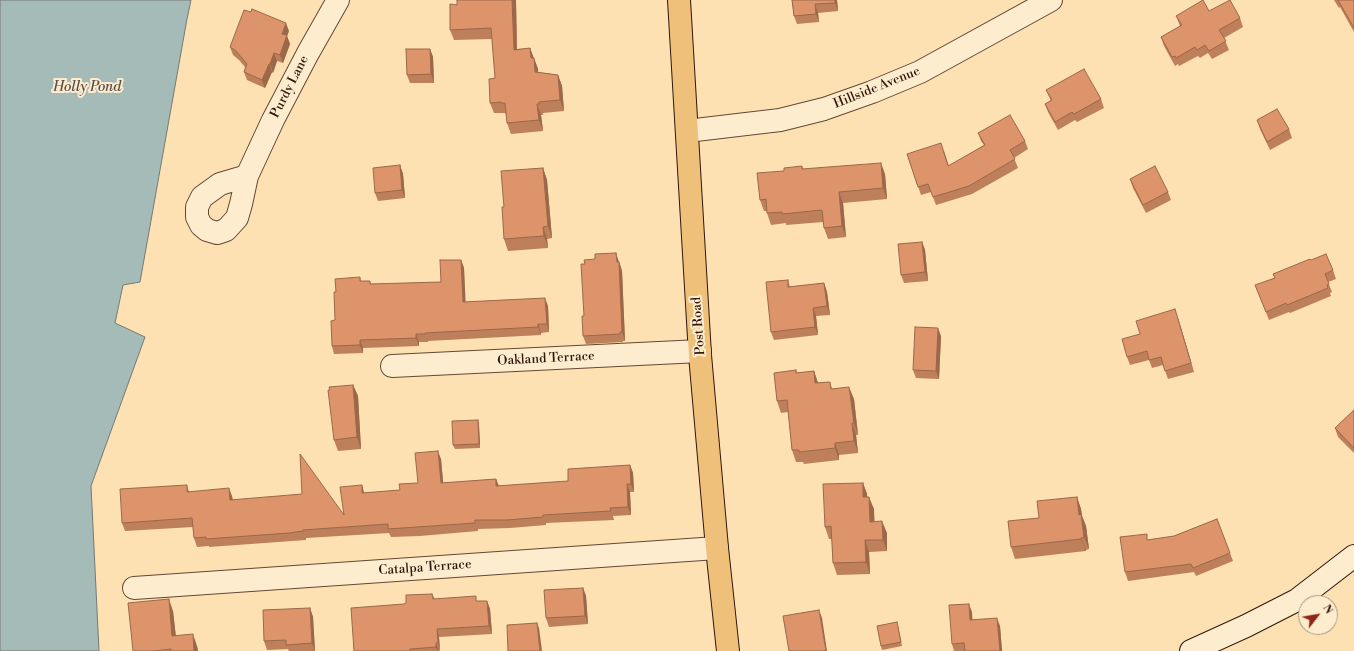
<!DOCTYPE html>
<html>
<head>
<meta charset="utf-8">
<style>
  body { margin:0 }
  #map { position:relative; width:1354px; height:651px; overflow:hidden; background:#fde1b3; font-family:"Libre Bodoni",serif }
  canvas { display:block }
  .north { position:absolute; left:1298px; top:595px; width:40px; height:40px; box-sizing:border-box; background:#feecce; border:1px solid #ac9680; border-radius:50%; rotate:59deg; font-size:11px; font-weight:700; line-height:16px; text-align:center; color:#30150a }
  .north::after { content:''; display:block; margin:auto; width:14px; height:18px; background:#8f2418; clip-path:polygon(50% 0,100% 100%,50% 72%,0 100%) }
</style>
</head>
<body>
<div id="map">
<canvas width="1354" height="651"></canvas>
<div class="north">N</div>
</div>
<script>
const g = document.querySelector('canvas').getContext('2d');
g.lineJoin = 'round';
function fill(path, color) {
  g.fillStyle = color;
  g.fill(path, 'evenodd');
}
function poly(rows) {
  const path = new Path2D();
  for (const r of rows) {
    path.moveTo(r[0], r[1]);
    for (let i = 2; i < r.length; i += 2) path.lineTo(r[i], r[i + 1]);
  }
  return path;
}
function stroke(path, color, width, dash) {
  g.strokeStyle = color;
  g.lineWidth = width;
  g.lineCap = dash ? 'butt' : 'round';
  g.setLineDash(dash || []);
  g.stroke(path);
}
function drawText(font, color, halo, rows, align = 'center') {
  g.font = font + ' "Libre Bodoni",serif';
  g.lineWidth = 4;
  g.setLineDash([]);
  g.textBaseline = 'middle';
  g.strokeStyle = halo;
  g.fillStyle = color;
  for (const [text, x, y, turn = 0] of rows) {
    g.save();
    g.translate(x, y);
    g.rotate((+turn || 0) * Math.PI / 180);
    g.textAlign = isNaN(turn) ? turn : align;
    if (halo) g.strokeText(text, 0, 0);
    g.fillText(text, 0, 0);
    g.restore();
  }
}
const water = poly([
  [0,0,191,0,187,19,140,282,123,285,115,323,145,337,91,486,99,651,0,651,0,0]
]);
const minor = poly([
  [687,131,780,120,824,109,872,92,920,72,1051,0],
  [247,176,220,184,202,197,197,207,197,217,201,225,207,230,217,233,226,230,237,218,241,204,247,176,273,120,308,53,338,0],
  [392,366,700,351],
  [134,588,717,548]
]);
const secondary = poly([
  [1191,651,1246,626,1297,600,1354,556]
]);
const primary = poly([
  [679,0,700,355,717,548,728,651]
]);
const wall = poly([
  [516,0,517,49,530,48,538,69,538,72,558,75,562,86,564,111,543,113,543,115,541,115,543,131,511,134,507,123,507,114,505,114,505,113,494,113,490,103,495,78,492,39,454,40,450,30,457,5],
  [792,0,837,0,838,11,818,13,819,22,797,24,794,16],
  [1334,0,1354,0,1354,32,1340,7,1339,8],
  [1209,11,1240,18,1243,27,1224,38,1229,50,1212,59,1208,53,1200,58,1198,56,1179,66,1178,64,1175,66,1164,46,1161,37,1180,26,1176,16],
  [289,31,287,36,290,44,283,63,277,61,273,73,272,72,265,88,247,80,244,72,245,67,239,60,233,55,230,47],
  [430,49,433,57,434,83,410,83,407,75],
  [1046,90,1101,99,1104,108,1077,122,1075,120,1058,130,1048,112,1045,104,1051,101],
  [1257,120,1289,129,1292,138,1270,150,1260,129],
  [978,133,1025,141,1028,149,1014,158,1018,168,972,194,936,205,931,192,921,195,907,154,944,151,949,166,984,145,981,141],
  [400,165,403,174,405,198,378,201,375,193],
  [802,166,803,169,885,174,887,199,843,203,846,237,828,239,824,228,823,222,786,225,786,223,771,225,767,213,767,211,764,211,760,200,784,171],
  [543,168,547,180,552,238,547,239,548,248,508,251,504,239,504,207],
  [1130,179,1168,192,1171,200,1146,213,1133,188],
  [922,242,925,250,928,281,904,283,901,275],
  [461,260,464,268,465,302,548,306,549,332,541,333,541,335,428,341,428,342,419,342,419,346,363,348,363,353,334,354,332,346,335,320,360,277,361,281,370,281,371,284,441,282],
  [1311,260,1333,270,1336,279,1328,282,1332,292,1330,293,1331,296,1290,313,1289,312,1269,320,1255,285,1275,278,1273,274],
  [619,261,620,264,622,271,625,341,623,341,623,342,586,344,583,336,584,316],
  [788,280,790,287,824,283,827,292,830,315,816,316,818,335,774,340,771,332],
  [1178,318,1194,372,1168,379,1163,365,1152,368,1149,360,1130,365,1127,357,1140,334],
  [941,336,939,379,916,378,913,370],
  [796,370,797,373,814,371,818,383,830,382,832,389,854,399,858,435,856,435,858,453,839,455,839,460,804,464,803,462,796,462,792,450,788,412,781,413,777,401],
  [353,385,358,396,361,449,338,451,334,440],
  [1354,410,1354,453,1338,437,1335,428],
  [478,420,479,425,480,448,455,449,453,445],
  [441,459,443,483,496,479,499,486,568,481,630,465,633,473,634,492,630,492,631,515,613,516,614,520,546,523,546,525,510,528,478,529,478,531,420,536,391,537,389,533,306,538,306,540,292,541,209,547,209,546,197,547,194,538,193,527,125,531,122,523,187,485,189,492,232,496,233,500,344,515,362,485,364,493,400,490,418,483],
  [863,483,867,494,867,497,874,509,874,522,887,533,887,551,869,552,870,574,837,575,833,563,832,539,829,539,825,527],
  [1077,497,1081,509,1082,516,1086,526,1089,549,1086,550,1086,551,1015,559,1011,547,1039,518],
  [1217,519,1233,561,1196,576,1194,572,1128,581,1125,572,1149,540,1174,536],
  [583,588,586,596,588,624,549,627,546,618],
  [432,594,435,599,478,601,487,601,490,609,492,634,439,637,440,650,439,651,354,651,404,604],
  [310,608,313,617,315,651,289,651,288,649,267,650,264,641],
  [173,611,176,636,197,646,198,651,133,651],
  [972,612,972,620,1000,626,1002,651,954,651,952,644],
  [898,626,902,646,882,650,881,646]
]);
const shadedWall = poly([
  [512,0,516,0,517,60,514,50],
  [835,0,837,0,838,11,835,3],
  [815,4,818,13,819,22,816,14],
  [286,23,289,31,287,36,290,44,283,63,280,55,282,34],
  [530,48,534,59,531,58],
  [430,49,433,57,434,83,431,74],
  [274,53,277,61,273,73,270,64],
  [534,58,538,69,539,82,535,72],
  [269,64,272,72,265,88,262,80],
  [558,75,562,86,564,111,560,100],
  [537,104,541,115,543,131,539,120],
  [881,163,885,174,887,199,883,188],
  [400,165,403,174,405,198,402,190],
  [543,168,547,180,552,238,548,226],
  [839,192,843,203,846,237,842,226],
  [543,227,547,239,548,248,544,236],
  [922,242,925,250,928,281,925,272],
  [616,253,622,271,625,341,622,332],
  [461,260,464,268,466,310,463,302],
  [824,283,827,292,830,315,827,306],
  [545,298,548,306,549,332,547,324],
  [813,308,816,316,818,335,815,327],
  [1175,309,1178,318,1194,372,1191,363],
  [538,324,541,333,541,335,538,327],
  [938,328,941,336,939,379,936,371],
  [416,334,419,342,419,346,416,338],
  [360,340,363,348,363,353,360,345],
  [814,371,818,383,815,383],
  [353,385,358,396,361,449,357,437],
  [849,387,854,399,858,435,854,423],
  [478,420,479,425,480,448,479,444],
  [852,423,856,435,858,453,854,441],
  [835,443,839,455,839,460,835,448],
  [438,451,441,459,444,491,441,483],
  [630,465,633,473,634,492,631,484],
  [496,479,499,487,496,486],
  [863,483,867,494,868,509,863,497],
  [627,484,630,492,631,515,628,507],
  [362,485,364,493,362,493],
  [229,488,232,496,233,508,230,500],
  [869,497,874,509,875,534,870,522],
  [1077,497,1081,509,1082,516,1086,526,1089,549,1084,537,1079,515],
  [882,521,887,533,887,551,883,540],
  [1081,538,1086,550,1086,551,1081,539],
  [865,540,869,552,870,574,866,562],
  [583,588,586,596,588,624,585,616],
  [169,599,173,611,177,648,172,636],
  [487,601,490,609,492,634,489,626],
  [969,604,972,612,973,628,970,620],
  [310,608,313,617,315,651,312,643],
  [819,610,822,618,827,651,826,651],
  [997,618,1000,626,1002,651,1000,651],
  [537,623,539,628,542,651,540,651],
  [437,629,439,637,440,650,438,642],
  [193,634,197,646,198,651,194,651],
  [436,643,439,651,438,651,436,647]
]);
const building = poly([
  [457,0,512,0,514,50,530,48,531,58,534,58,535,72,558,75,560,100,539,102,539,104,537,104,539,120,507,123,505,103,501,103,501,102,490,103,489,79,495,78,491,28,450,30,450,4,457,5,457,0],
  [792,0,835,0,835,3,815,4,816,14,794,16,792,0],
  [1203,0,1209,11,1230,0,1240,18,1219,30,1226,41,1209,51,1205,45,1197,50,1195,47,1176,58,1175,56,1172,57,1161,37,1182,25,1176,16,1203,0],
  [1338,0,1354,0,1354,28,1338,0],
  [252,9,286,23,282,34,287,35,280,55,274,53,270,64,269,64,262,80,244,72,247,64,236,51,230,47,244,10,251,12,252,9],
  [406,49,430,49,431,74,407,75,406,49],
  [1084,69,1101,99,1074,114,1072,112,1055,122,1045,104,1052,100,1046,90,1084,69],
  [1277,109,1289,129,1267,142,1257,120,1277,109],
  [1010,115,1025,141,1010,150,1015,159,969,186,933,197,928,184,918,187,907,154,941,143,948,166,985,145,978,133,1010,115],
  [881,163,883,188,839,192,842,226,824,228,822,210,782,214,782,212,767,213,766,199,760,200,757,173,784,171,784,168,802,166,802,169,881,163],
  [400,165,402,190,375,193,373,168,400,165],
  [1155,166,1168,192,1143,205,1130,179,1155,166],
  [543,168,548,226,543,227,544,236,504,239,502,207,504,207,501,171,543,168],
  [922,242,925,272,901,275,898,244,922,242],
  [616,253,617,262,619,262,622,332,620,332,620,334,583,336,582,316,584,316,581,264,585,264,584,260,595,259,595,254,616,253],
  [1326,254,1333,270,1325,274,1329,284,1327,285,1328,288,1287,305,1286,303,1266,312,1255,285,1275,278,1273,274,1310,259,1311,260,1326,254],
  [440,260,461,260,463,302,545,298,547,324,538,324,538,327,425,333,425,334,416,334,416,338,360,340,360,345,332,346,331,321,335,320,334,292,336,292,335,279,360,277,360,281,370,281,370,284,441,282,440,260],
  [788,280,788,287,824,283,827,306,813,308,815,327,771,332,766,282,788,280],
  [1175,309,1191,363,1165,371,1161,357,1149,360,1147,351,1127,357,1122,339,1140,334,1136,321,1175,309],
  [915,327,938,328,936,371,913,370,915,327],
  [796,370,796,373,814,371,815,383,830,382,831,389,849,387,854,423,852,423,854,441,835,443,835,448,799,452,799,450,792,450,787,400,777,401,774,373,796,370],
  [353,385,357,437,334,440,328,390,330,390,329,387,353,385],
  [1354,410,1354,448,1335,428,1354,410],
  [478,420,479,444,453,445,452,421,478,420],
  [438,451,441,483,496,479,496,486,568,481,568,469,630,465,631,484,627,484,628,507,610,508,611,511,543,515,543,517,507,520,475,520,475,523,388,529,388,524,303,530,303,531,289,533,206,539,206,537,194,538,192,518,122,523,120,489,187,485,187,492,229,488,230,500,302,494,300,454,344,515,340,487,362,485,362,493,400,490,399,484,418,483,415,453,438,451],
  [863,483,863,497,869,497,870,522,882,521,883,540,865,540,866,562,833,563,831,526,825,527,823,484,863,483],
  [1077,497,1079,515,1081,514,1084,537,1081,538,1081,539,1011,547,1008,521,1039,518,1037,501,1077,497],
  [1217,519,1230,553,1193,568,1191,564,1125,572,1120,537,1147,534,1147,540,1174,536,1217,519],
  [583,588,585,616,546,618,544,590,583,588],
  [432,594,433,599,476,596,476,601,487,601,489,626,437,629,438,642,436,643,436,647,410,649,410,651,354,651,351,608,404,604,406,603,406,595,432,594],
  [169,599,172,636,193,634,194,651,171,651,171,649,155,651,133,651,128,603,169,599],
  [969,604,970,620,997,618,1000,651,965,651,964,643,952,644,949,605,969,604],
  [310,608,312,643,286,645,286,640,264,641,263,610,310,608],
  [819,610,826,651,789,651,783,616,819,610],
  [897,622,901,642,881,646,877,626,897,622],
  [537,623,540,651,508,651,507,625,537,623]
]);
const streetNames = [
  ["Purdy Lane",290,87,-63],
  ["Hillside Avenue",877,88,-22],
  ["Post Road",699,326,-94],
  ["Oakland Terrace",546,359,-3],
  ["Catalpa Terrace",425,568,-4]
];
const waterNames = [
  ["Holly Pond",87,88]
];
fill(water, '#a4bbb8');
stroke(water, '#767972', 1);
stroke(minor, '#634834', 24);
stroke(secondary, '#30150a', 24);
stroke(primary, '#30150a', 24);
stroke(minor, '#feecce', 22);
stroke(secondary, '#feecce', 22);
stroke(primary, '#eec07a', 22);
fill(wall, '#be7f5b');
fill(shadedWall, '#9b684a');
fill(building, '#dd946a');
stroke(building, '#9b684a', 1);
drawText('13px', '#30150a', '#feecce', streetNames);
drawText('italic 14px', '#594f47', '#feecce', waterNames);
</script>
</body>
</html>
